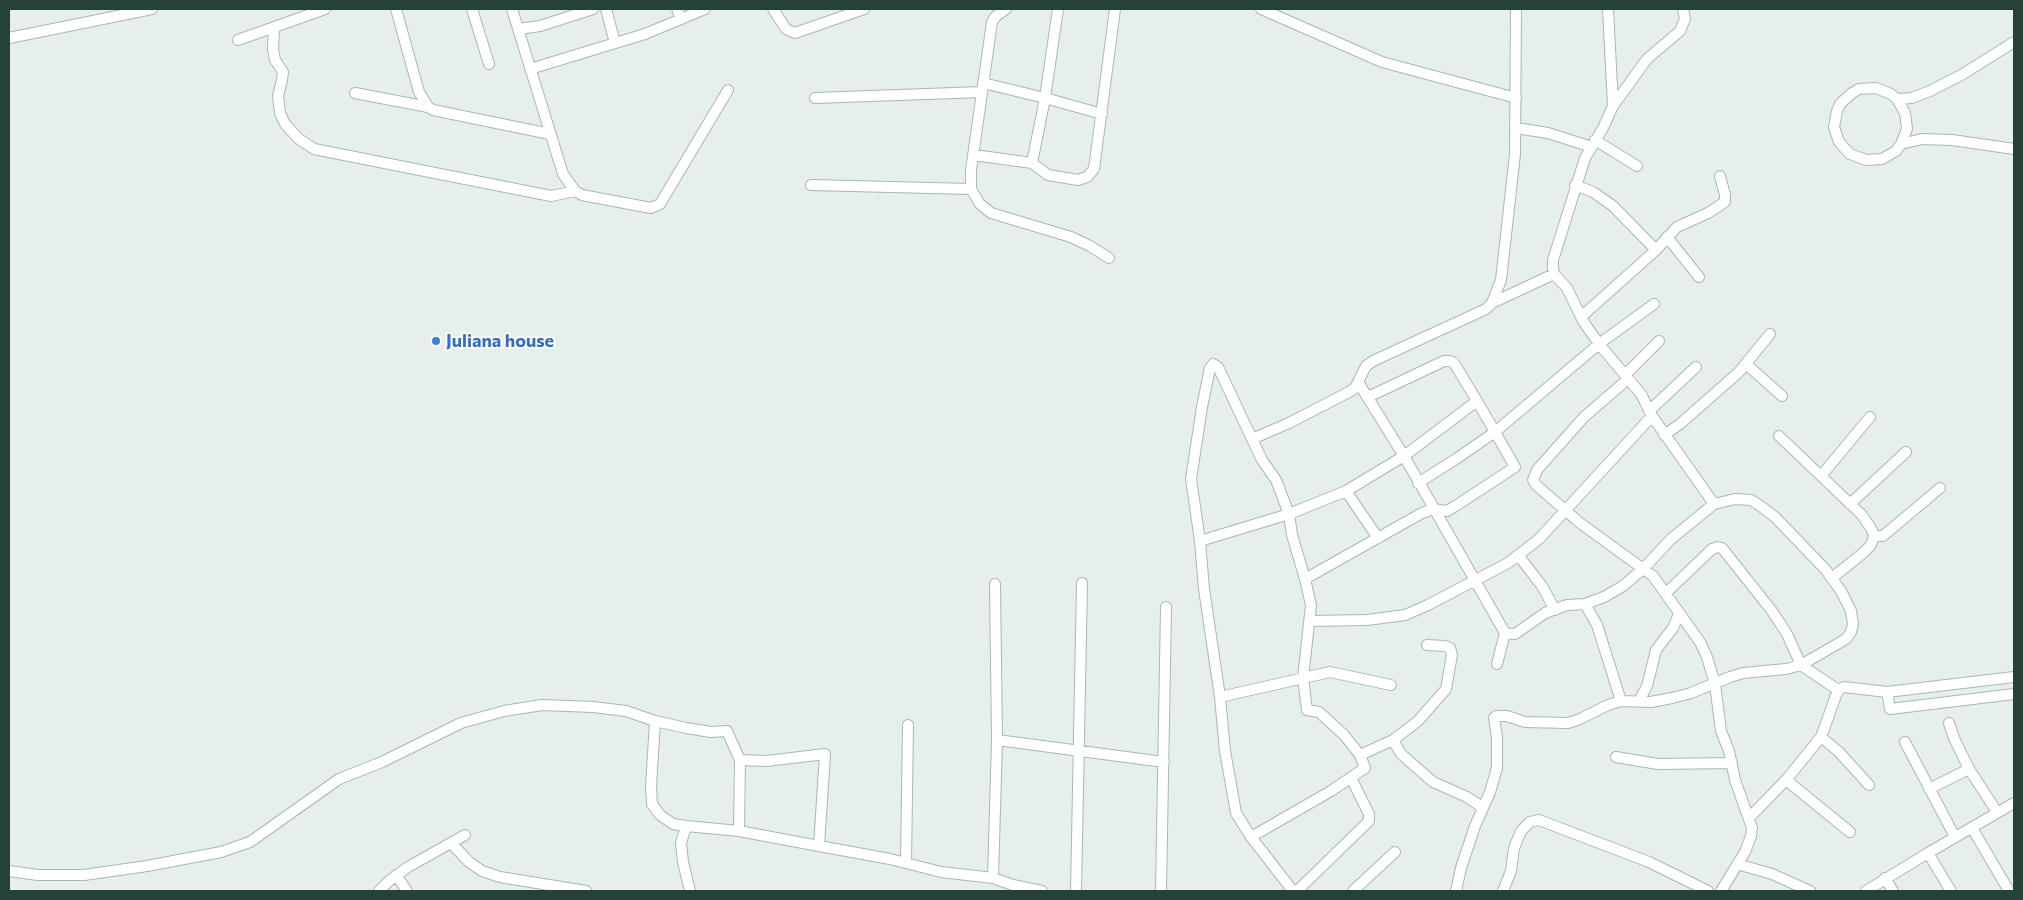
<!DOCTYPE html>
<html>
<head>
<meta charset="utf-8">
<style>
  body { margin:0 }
  #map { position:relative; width:2023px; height:900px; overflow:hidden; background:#e6efeb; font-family:Commissioner,sans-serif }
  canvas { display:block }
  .frame { position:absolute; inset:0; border:10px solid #24423a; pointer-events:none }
</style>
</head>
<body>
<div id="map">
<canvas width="2023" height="900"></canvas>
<div class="frame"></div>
</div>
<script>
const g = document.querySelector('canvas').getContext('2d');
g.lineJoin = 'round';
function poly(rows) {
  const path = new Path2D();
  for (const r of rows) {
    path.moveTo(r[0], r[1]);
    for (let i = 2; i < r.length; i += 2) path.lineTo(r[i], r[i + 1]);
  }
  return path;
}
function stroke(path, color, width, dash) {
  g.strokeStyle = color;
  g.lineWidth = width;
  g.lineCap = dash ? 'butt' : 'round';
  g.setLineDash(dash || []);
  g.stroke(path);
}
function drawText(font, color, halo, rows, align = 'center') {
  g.font = font + ' Commissioner,sans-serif';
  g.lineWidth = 4;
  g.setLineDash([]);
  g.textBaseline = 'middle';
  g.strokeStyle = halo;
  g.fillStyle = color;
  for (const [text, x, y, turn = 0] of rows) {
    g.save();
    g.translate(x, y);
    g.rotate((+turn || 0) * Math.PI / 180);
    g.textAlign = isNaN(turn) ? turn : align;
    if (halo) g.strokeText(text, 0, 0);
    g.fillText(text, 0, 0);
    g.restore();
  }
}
const street = poly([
  [396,9,419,92,428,107,433,110,550,134],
  [472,9,489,64],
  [512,9,563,174,575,191,582,195,651,208,660,204,728,90],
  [606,9,615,43],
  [677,9,681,19],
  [773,9,786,29,795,33,864,9],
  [1006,9,996,16,992,22,971,170,971,189,980,204,991,213,1071,237,1090,246,1109,258],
  [1261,9,1382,62,1516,98],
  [1608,9,1613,106],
  [1683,9,1685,19,1680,31,1647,59,1613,106,1603,128,1585,158,1553,260,1553,268,1554,274,1567,288,1583,321,1599,344,1641,394,1652,416,1714,504],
  [274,27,273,49,275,60,283,72,282,80,278,96,280,113,285,124,299,139,314,149,551,196,575,191],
  [519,29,540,26,593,9],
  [9,38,152,9],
  [238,40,325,9],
  [530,69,645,34,705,9],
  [983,83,1045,98,1058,9],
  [355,93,428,107],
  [815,98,982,92],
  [1897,99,1912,98,1930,91,1963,74,2014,42],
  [1516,128,1548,133,1592,147],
  [1595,140,1637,166],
  [1901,144,1907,129,1905,113,1897,99,1891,94,1876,88,1859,89,1852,93,1840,104,1837,111,1834,127,1839,142,1850,154,1866,160,1882,159,1896,151,1901,144,1922,139,1952,140,2014,149],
  [974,155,1032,163,1048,175,1078,180,1087,177,1094,169,1115,9],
  [1032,163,1045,98,1102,114],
  [811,185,971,189],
  [1575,185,1593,192,1613,206,1656,250],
  [1667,237,1699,277],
  [1492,303,1554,274],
  [1581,317,1656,250,1677,227,1708,213,1725,202,1725,195,1720,176],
  [1746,364,1782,396],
  [1625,375,1659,341],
  [1628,379,1584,417,1537,470,1533,480,1536,485,1580,523,1653,576,1700,642,1707,657,1715,684,1721,731,1729,751,1735,780,1752,828,1751,836,1745,852,1721,891],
  [1358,382,1404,456,1505,633,1515,634,1545,613,1567,605,1585,604,1604,597,1623,586,1644,568,1671,539,1714,504,1735,499,1751,500,1759,505,1775,517,1799,542,1825,569,1841,591,1851,611,1853,624,1851,632,1846,639,1801,665,1786,669,1743,673,1730,677,1691,693,1672,698,1651,702,1621,701,1608,705,1580,719,1568,723,1525,722,1507,716,1496,716,1494,718,1497,737,1497,768,1490,792,1475,826,1461,868,1456,891],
  [1368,397,1444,361,1450,361,1454,363,1477,401],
  [1649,411,1696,367],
  [1664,435,1680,424,1739,372,1770,334],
  [1779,436,1862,515,1872,530,1874,536,1871,545,1863,553,1832,578],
  [1252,439,1218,367,1213,364,1210,368,1202,407,1191,479,1200,541,1204,589,1220,697,1225,751,1236,813,1251,837,1293,891],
  [1821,476,1870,417],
  [1346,491,1378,538],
  [1850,504,1906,452],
  [1874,536,1883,536,1940,488],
  [1200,541,1289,514,1346,491,1404,456,1477,401,1495,432,1456,459,1418,483],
  [1518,555,1542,586,1555,610],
  [1305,579,1422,513,1433,509,1447,511,1454,507,1515,467,1495,432,1599,344,1654,304],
  [1666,593,1712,549,1718,547,1722,548,1772,611,1787,634,1801,665,1838,690],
  [1585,604,1597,625,1621,701],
  [1310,621,1367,620,1405,615,1428,605,1508,563,1539,539,1652,416],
  [1497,664,1505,633],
  [2014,677,1887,692,1890,709,2014,694],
  [1220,697,1330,672,1391,685],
  [1639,701,1647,686,1656,650,1673,628,1679,614],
  [655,721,686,728,711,732,727,731,740,760,767,761,825,754,819,846],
  [1949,723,1954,738,1969,769,1997,812],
  [1821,737,1839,752,1869,785],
  [997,740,1164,762],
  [1393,740,1401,754,1433,782,1467,797,1482,807],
  [1905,742,1955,837],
  [1360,755,1393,740,1401,734,1418,721,1446,689,1452,655,1450,648,1445,646,1427,645],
  [1616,757,1658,764,1732,763],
  [1786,780,1850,832],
  [1929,789,1969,769],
  [1749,818,1786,780,1821,737,1838,690,1844,687,1887,692],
  [686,826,739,831,819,846,890,859,941,872,993,878,1013,885,1042,891],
  [1972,828,2009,891],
  [739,831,740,760],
  [1251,837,1331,791,1365,768,1360,755,1344,735,1319,712,1307,710,1303,678,1311,605,1305,579,1292,535,1289,514,1276,480,1262,460,1252,439,1289,423,1349,392,1355,388,1366,366,1373,361,1486,309,1492,303,1501,280,1515,154,1516,9],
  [451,843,469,862,482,871,500,877,586,891],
  [1928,853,1951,891],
  [906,863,908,725],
  [1737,864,1772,874,1810,891],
  [9,871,38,875,84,875,147,866,221,852,250,842,339,779,382,762,461,723,504,711,542,705,593,707,626,711,655,721,651,787,652,804,660,815,673,824,686,826,681,843,683,862,690,891],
  [396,875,407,891],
  [993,878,997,740,995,584],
  [1885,878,1893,891],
  [379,891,389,881,408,867,465,835],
  [1076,891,1082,583],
  [1161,891,1166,607],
  [1297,891,1369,821,1369,814,1351,778],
  [1353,891,1395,852],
  [1503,891,1511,871,1514,848,1521,831,1530,822,1539,820,1649,862,1708,891],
  [1866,891,1928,853,2014,803]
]);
const markers = [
  [436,341,5,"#3f7fe0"]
];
const shopNames = [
  ["Juliana house",446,341]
];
stroke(street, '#a8b8b2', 12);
stroke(street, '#fff', 10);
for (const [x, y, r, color] of markers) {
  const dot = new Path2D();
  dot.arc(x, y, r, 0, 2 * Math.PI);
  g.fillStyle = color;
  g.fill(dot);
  stroke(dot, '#f7fbf9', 2);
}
drawText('bold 18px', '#366cbe', '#f7fbf9', shopNames, 'left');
</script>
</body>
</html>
